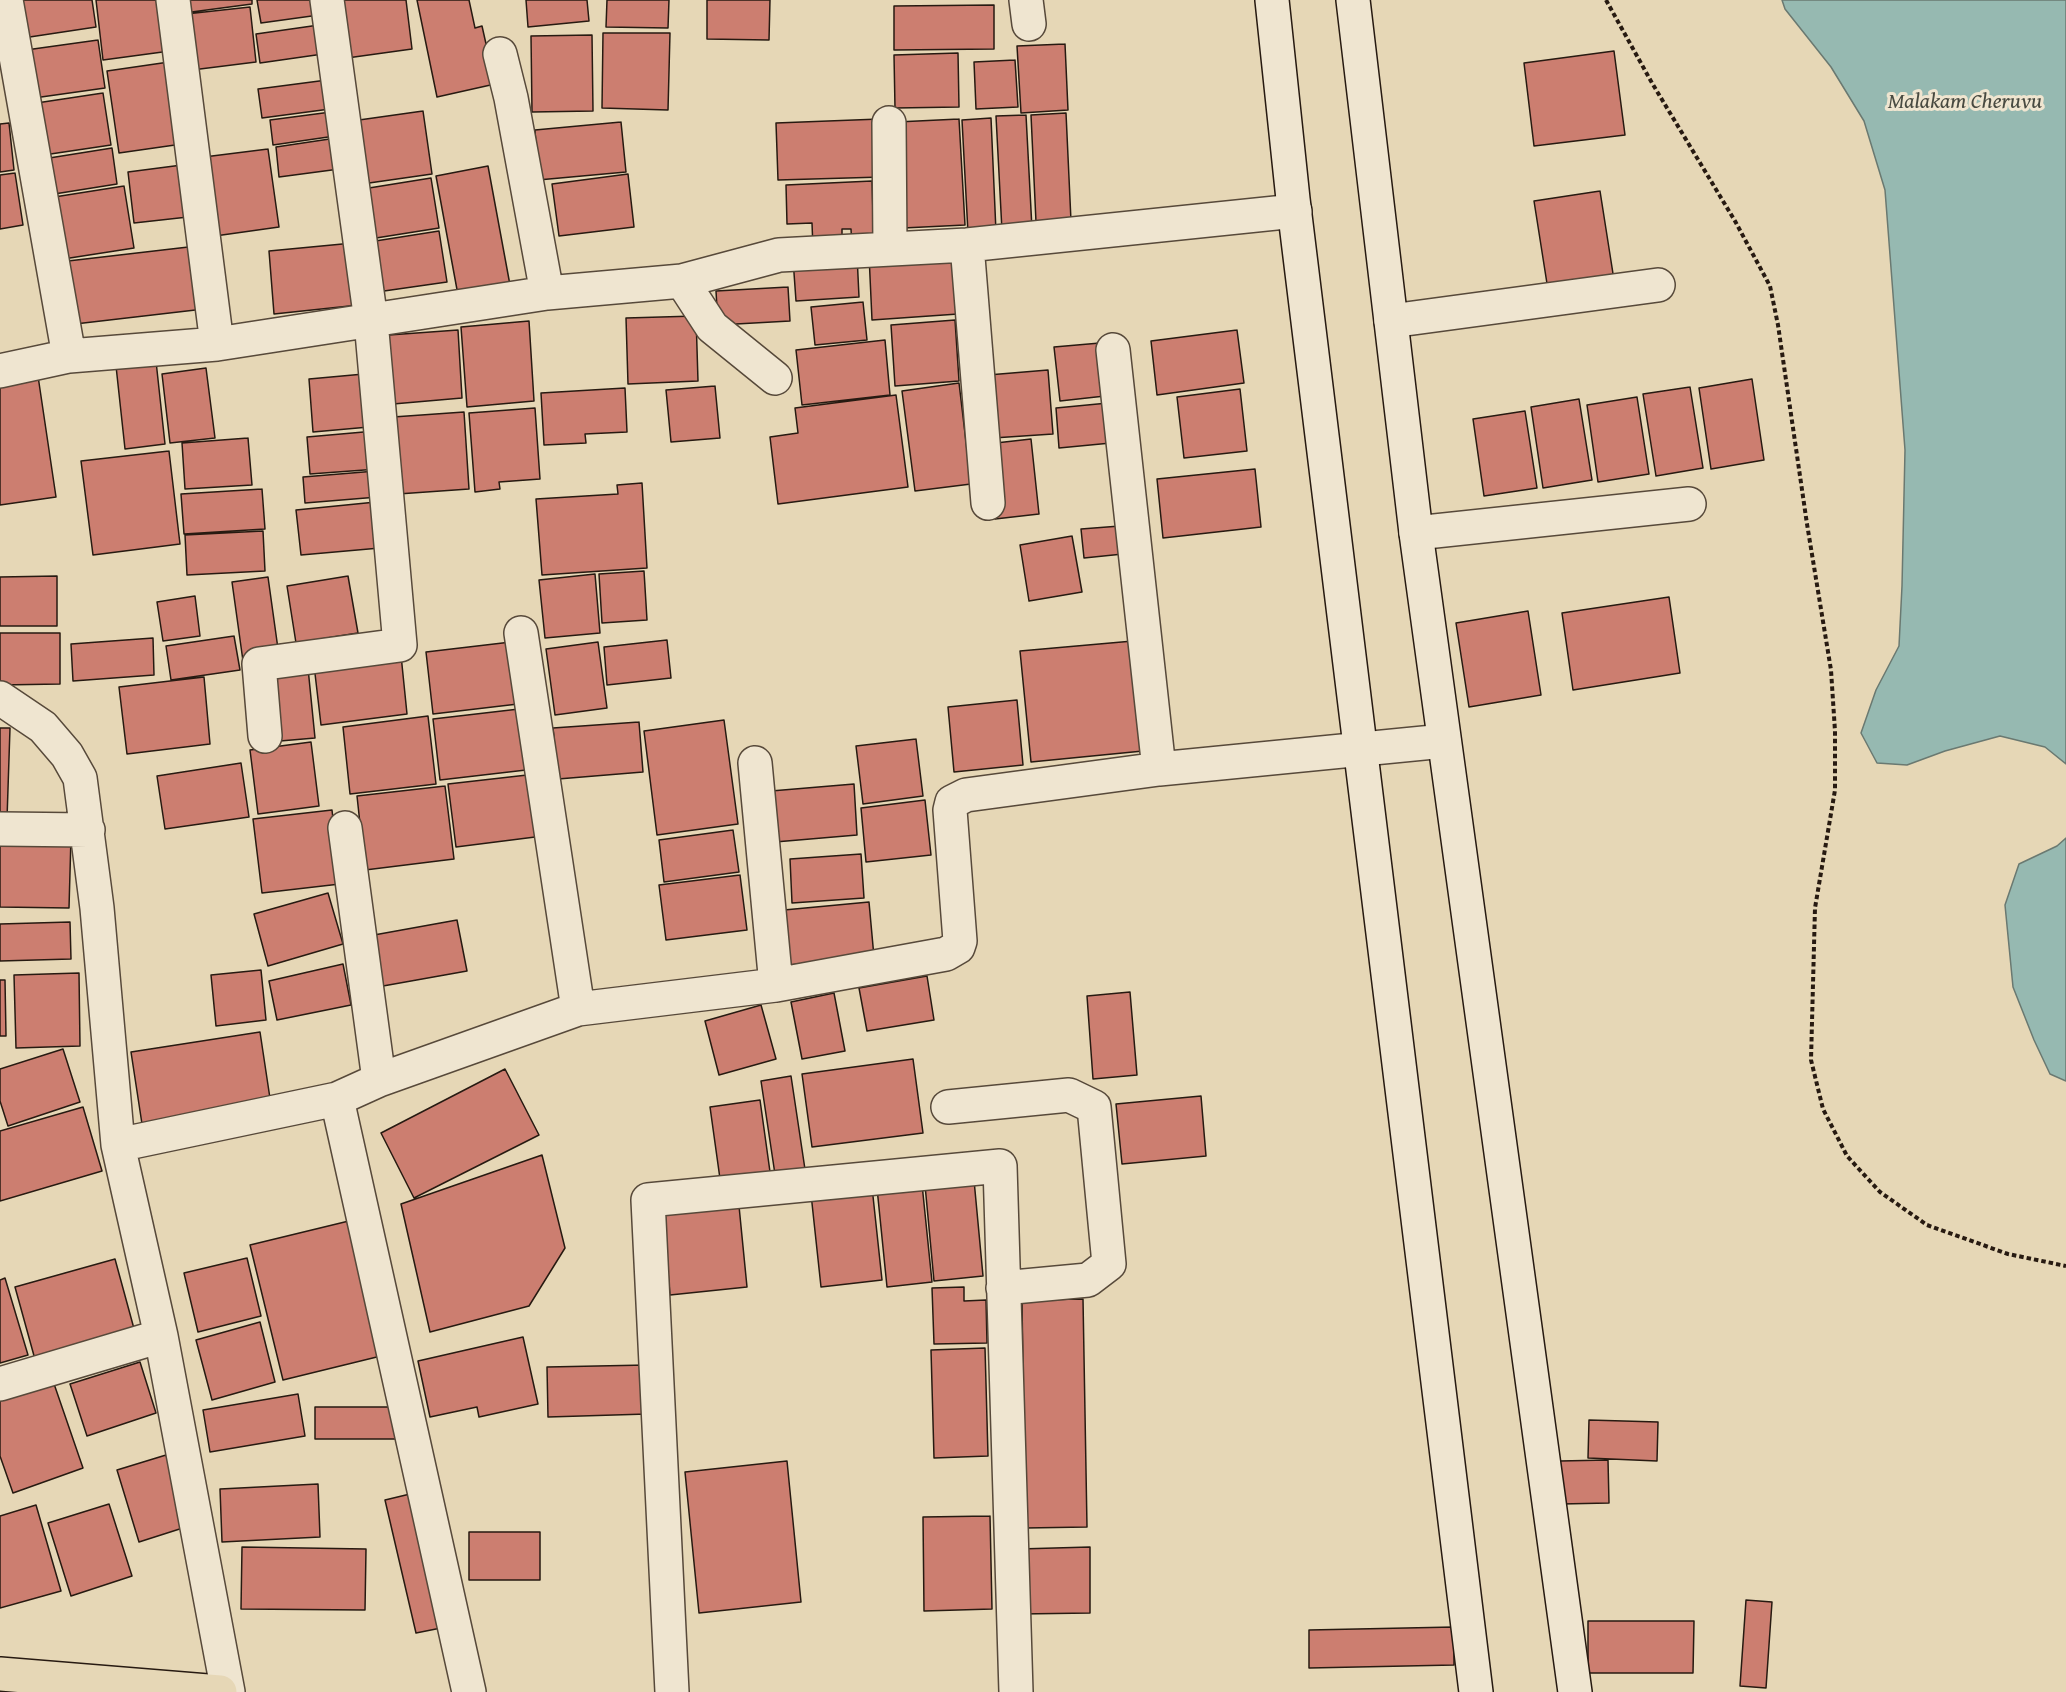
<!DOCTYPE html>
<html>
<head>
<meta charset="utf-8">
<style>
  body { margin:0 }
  canvas { display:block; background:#e6d7b6 }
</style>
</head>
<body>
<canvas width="2066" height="1692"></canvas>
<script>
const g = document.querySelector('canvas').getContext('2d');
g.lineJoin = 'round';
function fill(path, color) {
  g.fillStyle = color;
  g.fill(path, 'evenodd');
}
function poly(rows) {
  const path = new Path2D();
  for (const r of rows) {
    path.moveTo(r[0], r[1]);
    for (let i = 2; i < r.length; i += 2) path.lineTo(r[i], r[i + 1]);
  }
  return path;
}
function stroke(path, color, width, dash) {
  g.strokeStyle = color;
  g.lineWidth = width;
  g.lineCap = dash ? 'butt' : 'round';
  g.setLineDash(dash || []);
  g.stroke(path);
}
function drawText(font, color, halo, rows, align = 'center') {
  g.font = font + ' "Gentium Book Plus",serif';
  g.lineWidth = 6;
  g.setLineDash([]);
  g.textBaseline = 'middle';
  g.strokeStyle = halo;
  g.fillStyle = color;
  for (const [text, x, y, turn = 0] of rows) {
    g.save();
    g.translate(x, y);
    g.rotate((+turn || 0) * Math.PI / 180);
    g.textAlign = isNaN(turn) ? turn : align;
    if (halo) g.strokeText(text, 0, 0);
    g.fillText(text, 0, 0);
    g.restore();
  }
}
const water = poly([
  [1782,0,2066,0,2066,764,2045,747,2000,736,1945,751,1907,765,1877,763,1861,733,1876,690,1899,646,1902,586,1905,450,1885,190,1864,121,1831,67,1785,9,1782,0],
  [2066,838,2066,1081,2050,1074,2034,1040,2013,987,2005,905,2019,864,2057,846,2066,838]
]);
const building = poly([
  [17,0,92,0,96,27,23,38,17,0],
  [96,0,164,0,170,51,103,60,96,0],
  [182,0,252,0,252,4,184,13,182,0],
  [257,0,317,0,319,15,261,23,257,0],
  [339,0,406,0,412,49,347,58,339,0],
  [417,0,469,0,475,28,482,26,495,84,437,97,417,0],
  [526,0,587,0,589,21,528,27,526,0],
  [607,0,669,0,668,28,606,27,607,0],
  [707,0,770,0,769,40,707,39,707,0],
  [994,5,994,49,894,50,894,6,994,5],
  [250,7,256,62,192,70,186,14,250,7],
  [319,25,323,54,260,63,256,34,319,25],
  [603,33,670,33,668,110,602,108,603,33],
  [592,35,593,111,532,112,531,36,592,35],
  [98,40,105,88,34,98,26,50,98,40],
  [1065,44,1068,110,1021,113,1017,46,1065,44],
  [1614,51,1625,135,1534,146,1524,63,1614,51],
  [958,53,959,107,895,108,894,55,958,53],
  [1015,60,1018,107,976,109,974,62,1015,60],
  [169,62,182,144,119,153,107,71,169,62],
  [327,80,330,109,262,118,258,89,327,80],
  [103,93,111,145,37,156,30,104,103,93],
  [423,111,432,174,369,183,359,120,423,111],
  [331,112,335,136,273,145,270,120,331,112],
  [1066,113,1071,221,1036,222,1031,115,1066,113],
  [1026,115,1032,229,1002,231,996,116,1026,115],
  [991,118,996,232,968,233,962,120,991,118],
  [880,119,882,177,778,180,776,123,880,119],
  [959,119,965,225,903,228,897,122,959,119],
  [621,122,626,172,538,180,535,130,621,122],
  [9,123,14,170,0,172,0,124,9,123],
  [343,137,347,168,279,177,276,147,343,137],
  [112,148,117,184,48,195,43,159,112,148],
  [268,149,279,227,215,236,204,157,268,149],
  [182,165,188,217,134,223,128,172,182,165],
  [488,166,510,285,458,295,436,176,488,166],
  [15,173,23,225,0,229,0,175,15,173],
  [628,174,634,227,559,236,552,184,628,174],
  [431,178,439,228,376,238,369,188,431,178],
  [872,181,874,247,852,248,851,229,842,229,842,248,813,249,812,223,787,224,786,185,872,181],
  [124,186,134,248,57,260,48,198,124,186],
  [1600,191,1614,280,1548,290,1534,201,1600,191],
  [439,231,447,282,377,292,369,242,439,231],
  [353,243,359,305,274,314,269,251,353,243],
  [197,246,204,309,75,324,68,261,197,246],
  [955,250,958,314,872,320,869,255,955,250],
  [857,255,859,297,796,301,793,259,857,255],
  [788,287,790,321,718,325,716,291,788,287],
  [863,302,867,340,815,345,811,307,863,302],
  [696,316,698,381,628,384,626,318,696,316],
  [955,320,959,381,895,386,891,325,955,320],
  [529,321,534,401,467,407,461,327,529,321],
  [458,330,462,398,393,404,389,335,458,330],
  [1237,330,1244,383,1157,395,1151,341,1237,330],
  [885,340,890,395,802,405,796,350,885,340],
  [1100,343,1105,396,1060,401,1054,347,1100,343],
  [156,361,165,444,125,449,116,366,156,361],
  [206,368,215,438,170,443,162,374,206,368],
  [1048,370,1053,434,993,438,988,375,1048,370],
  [364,374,369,427,313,432,309,379,364,374],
  [38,376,56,497,0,505,0,382,38,376],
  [1752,379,1764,460,1711,469,1699,388,1752,379],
  [959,383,971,484,915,491,902,391,959,383],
  [715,386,720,438,671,442,666,390,715,386],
  [1690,387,1703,468,1656,476,1643,394,1690,387],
  [625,388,627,432,585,434,586,443,544,445,541,393,625,388],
  [1240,389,1247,451,1184,458,1177,397,1240,389],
  [896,395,908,487,778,504,770,437,798,433,795,408,896,395],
  [1637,397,1649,474,1598,482,1587,405,1637,397],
  [1579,399,1592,480,1543,488,1531,407,1579,399],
  [1108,403,1111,443,1059,448,1056,408,1108,403],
  [535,408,540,479,499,482,500,489,475,492,469,413,535,408],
  [1525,411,1537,488,1484,496,1473,419,1525,411],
  [464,412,469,489,398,494,393,417,464,412],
  [375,431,378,469,310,474,307,437,375,431],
  [248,438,252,485,185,489,182,443,248,438],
  [1031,439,1039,514,995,519,987,444,1031,439],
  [169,451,180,544,93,555,81,461,169,451],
  [1255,469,1261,527,1163,538,1157,479,1255,469],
  [376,471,378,497,305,503,303,477,376,471],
  [642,483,647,568,542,575,536,499,618,494,617,485,642,483],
  [262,489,265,529,184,534,181,494,262,489],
  [376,502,380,548,301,555,296,510,376,502],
  [1120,526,1123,554,1084,558,1081,529,1120,526],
  [263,531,265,571,187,575,185,535,263,531],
  [1072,536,1082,592,1029,601,1020,545,1072,536],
  [644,571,647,620,602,623,599,574,644,571],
  [595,574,600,633,545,638,539,580,595,574],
  [57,576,57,626,0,626,0,577,57,576],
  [348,576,358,633,296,643,287,586,348,576],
  [268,577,279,656,243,661,232,582,268,577],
  [195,596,200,636,163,641,157,602,195,596],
  [1669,597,1680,673,1573,690,1562,613,1669,597],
  [1528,611,1541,695,1469,707,1456,623,1528,611],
  [0,633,60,633,60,684,0,685,0,633],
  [234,636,240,670,171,680,166,646,234,636],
  [153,638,154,675,73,681,71,644,153,638],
  [667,640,671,678,607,685,604,647,667,640],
  [1133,641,1143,751,1031,762,1020,651,1133,641],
  [511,642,518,704,433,714,426,652,511,642],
  [598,642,607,708,555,715,546,649,598,642],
  [401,655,407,714,321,725,314,665,401,655],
  [308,668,315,738,280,741,274,671,308,668],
  [204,677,210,744,127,754,119,687,204,677],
  [1017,700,1023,765,954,772,948,707,1017,700],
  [519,709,526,770,440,780,433,719,519,709],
  [428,716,436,784,350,794,343,727,428,716],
  [724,720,738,824,657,835,644,731,724,720],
  [639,722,643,772,558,779,553,728,639,722],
  [0,728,10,728,7,819,0,819,0,728],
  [916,739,923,796,863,804,856,746,916,739],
  [311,742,319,806,258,814,250,750,311,742],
  [241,763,249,817,165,829,157,776,241,763],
  [536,774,543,836,456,847,448,784,536,774],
  [854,784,857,835,775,842,771,791,854,784],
  [445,786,454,859,365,870,357,796,445,786],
  [925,800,931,855,866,862,861,808,925,800],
  [332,810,340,884,262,893,253,819,332,810],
  [733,830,739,872,664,882,659,840,733,830],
  [0,836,71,837,69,908,0,907,0,836],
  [861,854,864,898,792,903,790,859,861,854],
  [740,875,747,930,666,940,659,885,740,875],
  [328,893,343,944,268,966,254,914,328,893],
  [869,902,874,957,789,965,784,910,869,902],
  [457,920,467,971,383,986,374,935,457,920],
  [70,922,71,959,0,961,0,924,70,922],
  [343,964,351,1005,277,1020,269,981,343,964],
  [261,970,266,1020,216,1026,211,975,261,970],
  [79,973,80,1046,16,1048,14,975,79,973],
  [927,976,934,1020,867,1031,859,988,927,976],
  [0,980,5,980,6,1036,0,1036,0,980],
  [1130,992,1137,1075,1093,1079,1087,996,1130,992],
  [834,993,845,1051,802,1059,791,1002,834,993],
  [761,1005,776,1059,719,1075,705,1021,761,1005],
  [260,1032,271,1105,142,1124,131,1052,260,1032],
  [63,1049,80,1102,8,1126,0,1101,0,1069,63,1049],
  [913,1059,923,1133,812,1147,802,1074,913,1059],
  [505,1069,539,1135,414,1198,381,1133,505,1069],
  [791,1076,806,1176,776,1181,761,1081,791,1076],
  [1201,1096,1206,1156,1122,1164,1116,1104,1201,1096],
  [760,1100,771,1179,721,1186,710,1107,760,1100],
  [83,1107,102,1171,0,1201,0,1131,83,1107],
  [542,1155,565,1248,529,1306,430,1332,401,1204,542,1155],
  [974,1180,983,1276,934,1281,925,1185,974,1180],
  [922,1184,932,1282,887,1287,877,1188,922,1184],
  [872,1187,882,1280,821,1287,811,1194,872,1187],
  [739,1206,747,1287,670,1295,663,1214,739,1206],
  [357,1219,389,1354,283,1380,250,1245,357,1219],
  [247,1258,261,1316,198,1332,184,1273,247,1258],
  [115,1259,136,1336,36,1363,15,1287,115,1259],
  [5,1278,28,1355,0,1363,0,1280,5,1278],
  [964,1287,964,1301,986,1300,987,1343,934,1344,932,1288,964,1287],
  [1083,1299,1087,1527,1025,1528,1022,1300,1083,1299],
  [260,1322,275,1382,212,1400,196,1340,260,1322],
  [523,1337,538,1404,479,1417,477,1407,430,1417,418,1361,523,1337],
  [985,1348,988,1456,934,1458,931,1350,985,1348],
  [140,1362,156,1413,87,1436,70,1384,140,1362],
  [647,1365,647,1414,548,1417,547,1367,647,1365],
  [52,1378,83,1468,13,1493,0,1456,0,1396,52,1378],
  [298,1394,305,1436,210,1452,203,1410,298,1394],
  [315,1407,397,1407,397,1439,315,1439,315,1407],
  [1589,1420,1658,1422,1657,1461,1588,1458,1589,1420],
  [166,1455,189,1526,139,1542,117,1470,166,1455],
  [1608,1460,1609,1503,1561,1504,1560,1461,1608,1460],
  [787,1461,801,1602,699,1613,685,1472,787,1461],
  [318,1484,320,1537,222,1542,220,1489,318,1484],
  [410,1494,441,1628,416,1633,385,1500,410,1494],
  [109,1504,132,1576,71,1596,48,1523,109,1504],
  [36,1505,61,1591,0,1608,0,1516,36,1505],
  [990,1516,992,1609,924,1611,923,1517,990,1516],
  [469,1532,540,1532,540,1580,469,1580,469,1532],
  [242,1547,366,1549,365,1610,241,1609,242,1547],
  [1090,1547,1090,1613,1020,1614,1019,1549,1090,1547],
  [1746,1600,1772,1602,1766,1688,1740,1686,1746,1600],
  [1588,1621,1694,1621,1693,1673,1588,1673,1588,1621],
  [1454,1627,1454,1665,1309,1668,1309,1630,1454,1627]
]);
const path = poly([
  [1606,0,1652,83,1735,221,1770,286,1778,325,1807,524,1831,670,1835,731,1835,790,1815,908,1811,1060,1823,1109,1847,1156,1880,1192,1927,1225,2008,1254,2066,1266]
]);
const street = poly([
  [6,0,69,356],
  [173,0,217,344],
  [1026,0,1029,24],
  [500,54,511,98,547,293],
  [889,123,890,249],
  [967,245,988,503],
  [682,281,712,327,775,378],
  [1391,321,1658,285],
  [1113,350,1159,769],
  [0,371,69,356,217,344,547,293,682,281,779,255,967,245,1295,211],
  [1416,533,1689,504],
  [521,633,578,1009],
  [0,698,43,727,67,755,80,778,97,908,118,1145],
  [265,736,259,664,400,645,371,321,327,0],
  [755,763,776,985],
  [345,828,379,1080],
  [0,829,88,830],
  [337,1099,469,1692],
  [948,1107,1069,1095,1094,1107,1109,1264,1088,1280,1003,1288],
  [0,1384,161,1336],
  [228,1692,161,1336,118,1145,337,1099,379,1080,578,1009,776,985,946,954,958,947,960,941,950,810,952,802,966,795,1159,769,1444,741],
  [672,1692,648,1200,1000,1166,1016,1692]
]);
const secondary = poly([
  [1272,0,1293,199,1476,1692],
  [1353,0,1416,533,1575,1692]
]);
const primary = poly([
  [0,1674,220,1692]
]);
const waterNames = [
  ["Malakam Cheruvu",1965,102]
];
fill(water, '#96b9b1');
stroke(water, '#6a7971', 1.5);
fill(building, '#cc7e70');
stroke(building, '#271a11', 1.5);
stroke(street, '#57493a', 36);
stroke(secondary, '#271a11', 36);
stroke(primary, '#271a11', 36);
stroke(path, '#271a11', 4, [4.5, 3]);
stroke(street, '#efe5d0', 33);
stroke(secondary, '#efe5d0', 33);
stroke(primary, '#e6d7b6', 33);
drawText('italic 22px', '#484a41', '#efe5d0', waterNames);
</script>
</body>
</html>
